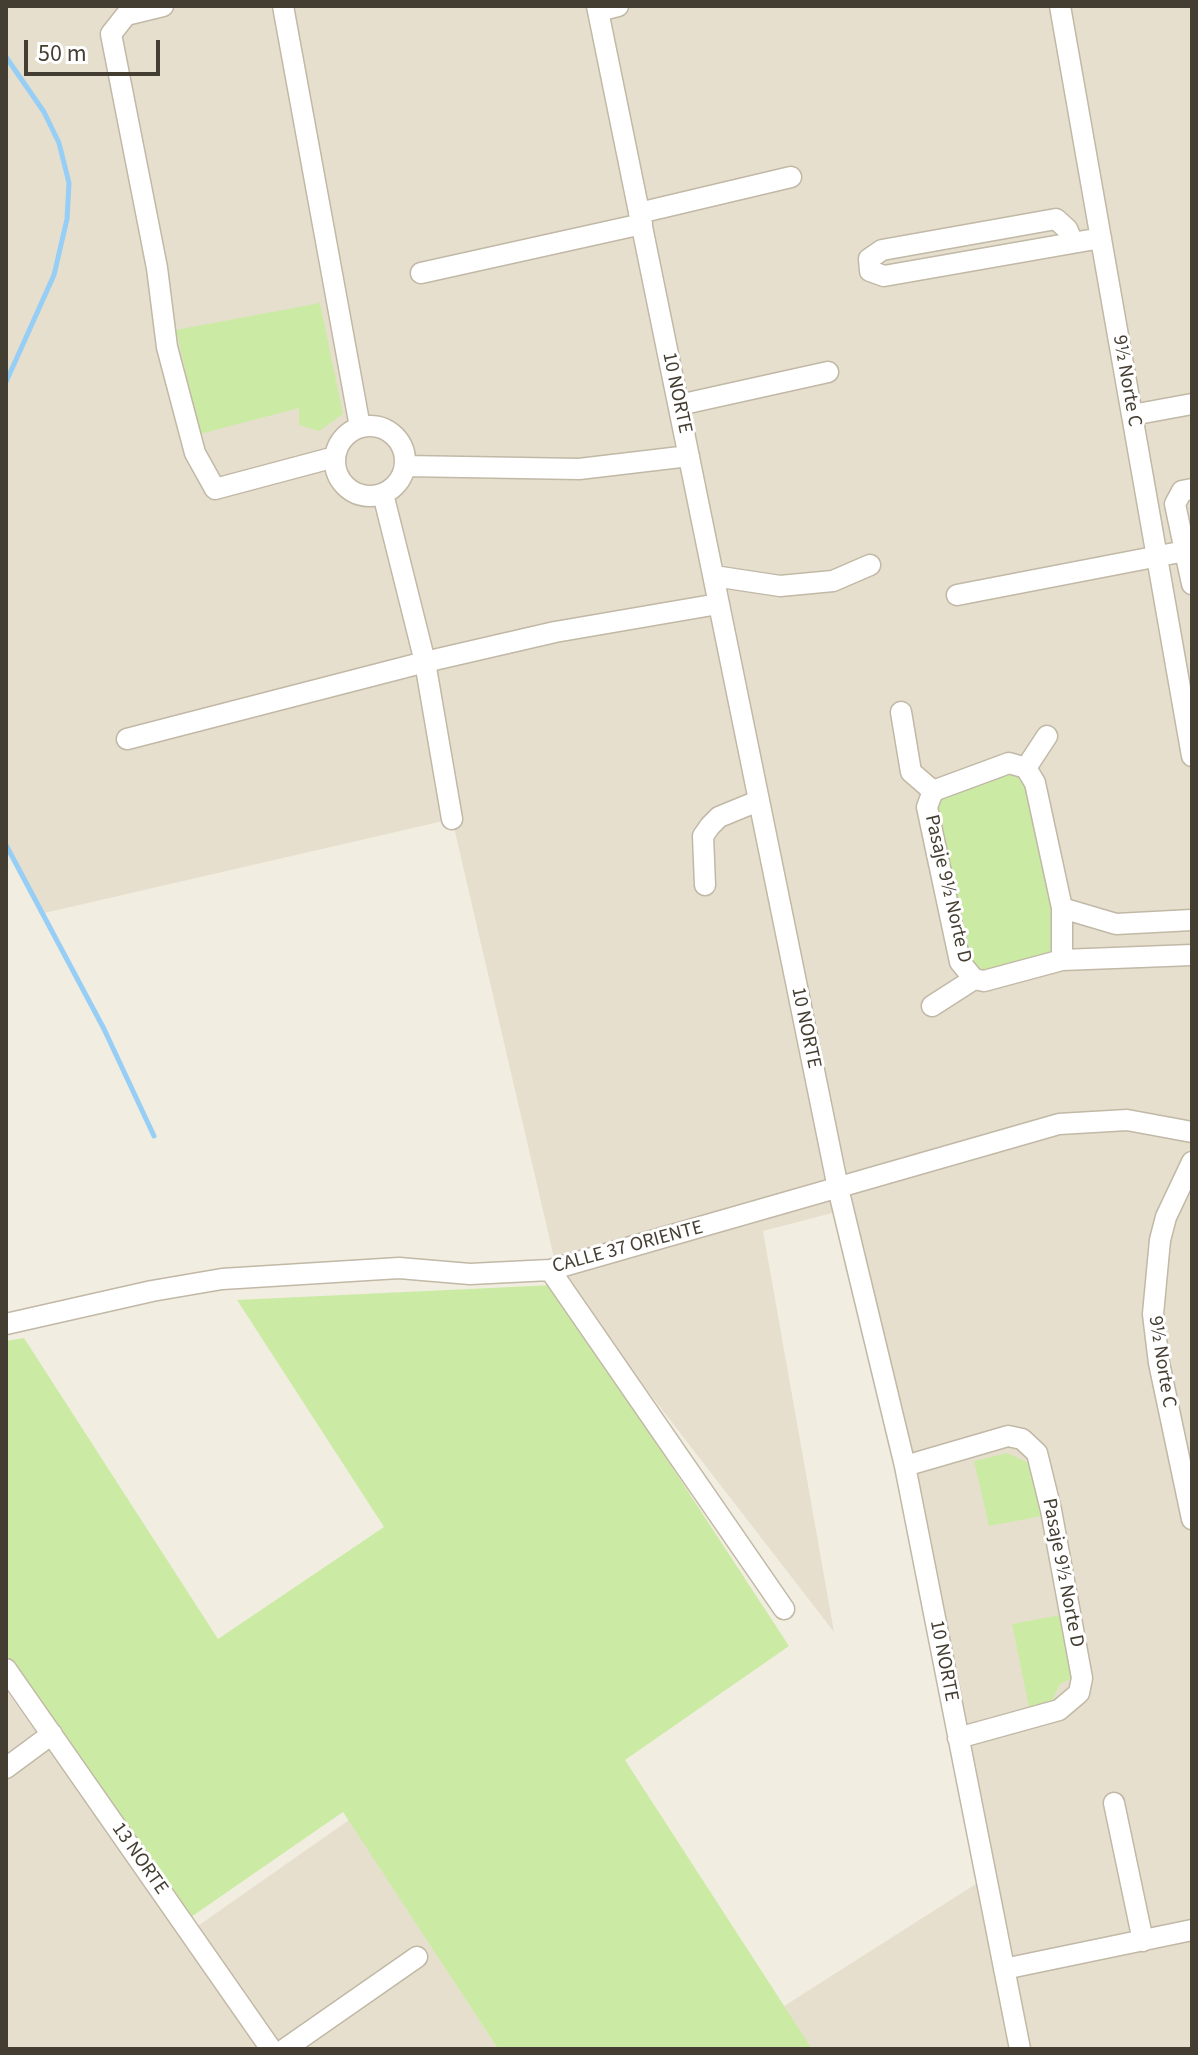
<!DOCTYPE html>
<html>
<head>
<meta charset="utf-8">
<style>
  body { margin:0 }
  #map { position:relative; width:1198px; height:2055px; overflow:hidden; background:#f2ede1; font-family:"Source Sans 3",sans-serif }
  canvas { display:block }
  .frame { position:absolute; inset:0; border:8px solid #443d31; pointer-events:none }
  .scale { position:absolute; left:24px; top:40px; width:136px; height:36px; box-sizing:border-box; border:4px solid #443d31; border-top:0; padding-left:10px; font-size:24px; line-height:28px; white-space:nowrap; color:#443d31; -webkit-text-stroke:6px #fff; paint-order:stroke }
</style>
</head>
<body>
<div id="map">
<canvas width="1198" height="2055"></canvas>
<div class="frame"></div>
<div class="scale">50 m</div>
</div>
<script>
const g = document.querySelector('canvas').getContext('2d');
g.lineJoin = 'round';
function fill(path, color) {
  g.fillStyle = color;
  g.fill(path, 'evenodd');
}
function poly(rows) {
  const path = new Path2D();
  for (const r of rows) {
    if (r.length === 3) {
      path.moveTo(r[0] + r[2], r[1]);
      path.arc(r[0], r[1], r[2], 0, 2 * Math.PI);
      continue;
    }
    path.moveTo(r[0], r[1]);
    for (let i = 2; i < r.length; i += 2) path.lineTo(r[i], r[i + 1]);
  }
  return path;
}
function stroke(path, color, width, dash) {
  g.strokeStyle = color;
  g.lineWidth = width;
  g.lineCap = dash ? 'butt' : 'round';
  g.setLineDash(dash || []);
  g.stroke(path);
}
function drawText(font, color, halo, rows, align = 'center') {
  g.font = font + ' "Source Sans 3",sans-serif';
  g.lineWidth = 6;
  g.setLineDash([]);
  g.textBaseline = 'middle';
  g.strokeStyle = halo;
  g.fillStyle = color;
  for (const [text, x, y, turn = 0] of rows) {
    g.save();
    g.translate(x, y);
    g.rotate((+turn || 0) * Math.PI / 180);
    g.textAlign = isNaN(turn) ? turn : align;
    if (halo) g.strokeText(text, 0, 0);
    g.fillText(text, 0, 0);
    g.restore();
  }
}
const residential = poly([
  [6,6,1192,6,1192,2049,808,2049,781,2008,990,1875,844,1210,763,1231,834,1632,558,1275,452,819,40,914,6,847],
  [6,1690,182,1937,349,1820,498,2049,6,2049]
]);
const green = poly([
  [320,303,343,414,319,431,299,425,299,408,200,434,176,330],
  [1026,768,1062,960,974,979,929,798],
  [553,1285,789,1646,625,1760,812,2049,498,2049,343,1812,191,1917,6,1654,6,1341,24,1338,218,1639,384,1527,237,1300],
  [1007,1453,1029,1463,1042,1516,989,1526,974,1461],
  [1066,1614,1075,1677,1060,1684,1052,1701,1029,1707,1012,1624]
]);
const stream = poly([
  [6,57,44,112,59,143,69,183,67,219,54,275,6,382],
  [6,845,104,1029,154,1136]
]);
const minor = poly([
  [163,6,126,15,111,34,157,268,167,347,195,453,215,489,335,457],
  [283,6,360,427],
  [597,6,838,1188,905,1466,1020,2049],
  [1060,6,1192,756],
  [598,11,618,6],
  [639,213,791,177],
  [1072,240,1067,229,1056,219,882,250,869,259,870,271,884,276,1101,238],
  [421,273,642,224],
  [679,405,828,372],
  [1132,415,1192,404],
  [370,461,35],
  [405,466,579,469,689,456],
  [1192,489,1182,491,1175,504,1192,584],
  [383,494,425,662,452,819],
  [714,576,780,586,833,581,870,565],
  [957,595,1185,551],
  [901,712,911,772,933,791,927,807,960,962,974,979],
  [127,739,425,662,555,632,718,604],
  [1026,768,1035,783,1062,908,1062,960],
  [1026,768,1047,736],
  [933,791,1009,763,1026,768],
  [705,885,703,836,710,826,719,817,758,801],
  [1062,908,1116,924,1192,920],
  [974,979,984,981,1062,960,1192,955],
  [932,1006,974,979],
  [1192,1162,1166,1217,1160,1240,1153,1314,1159,1363,1192,1519],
  [550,1270,784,1609],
  [6,1324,152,1291,222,1279,399,1268,470,1274,550,1270,1059,1124,1127,1120,1192,1132],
  [905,1466,1008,1436,1022,1439,1037,1453,1051,1510,1082,1678,1079,1693,1059,1710,958,1738],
  [6,1669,271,2049],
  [6,1768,52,1734],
  [1114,1803,1143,1941],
  [1004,1969,1192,1930],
  [285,2049,417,1957]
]);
const streetNames = [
  ["9½ Norte C",1126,381,80],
  ["10 NORTE",676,393,78],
  ["Pasaje 9½ Norte D",947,889,77],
  ["10 NORTE",805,1028,78],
  ["CALLE 37 ORIENTE",628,1248,-15],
  ["9½ Norte C",1161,1362,81],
  ["Pasaje 9½ Norte D",1062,1573,79],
  ["10 NORTE",943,1661,79],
  ["13 NORTE",139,1859,55]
];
fill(residential, '#e7dfce');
fill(green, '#cbeba5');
stroke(stream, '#96cef6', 5);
stroke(minor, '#c1b8a6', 23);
stroke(minor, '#fff', 20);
drawText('20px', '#443d31', '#fff', streetNames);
</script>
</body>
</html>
